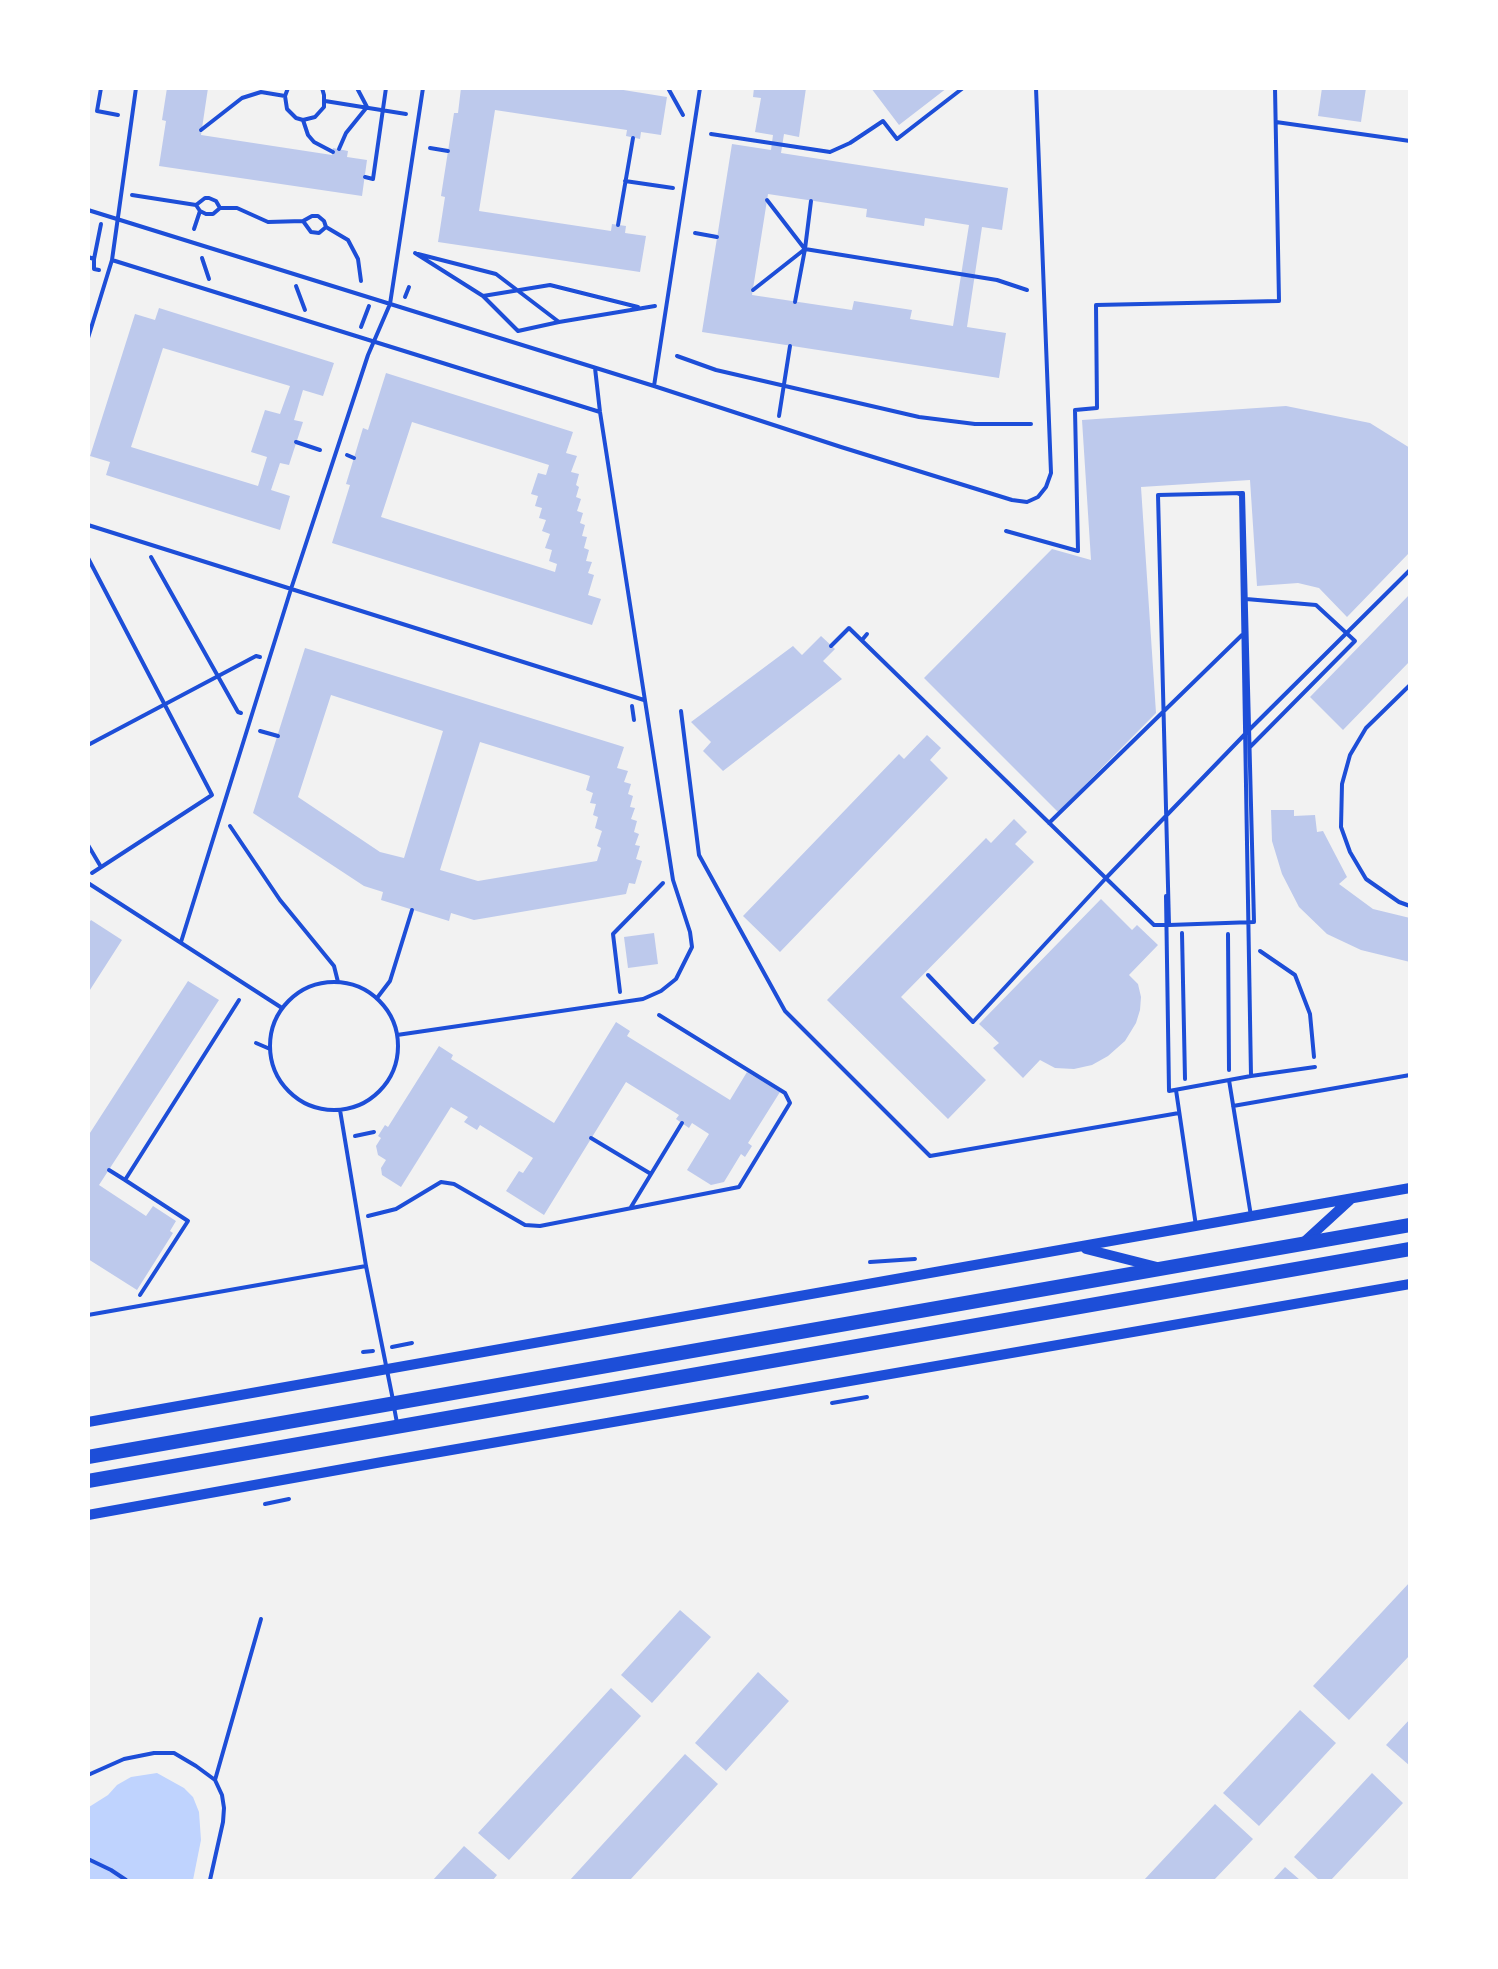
<!DOCTYPE html>
<html>
<head>
<meta charset="utf-8">
<style>
  body { margin:0 }
  #map { position:relative; width:1498px; height:1969px; overflow:hidden; background:#f2f2f2; font-family:Inter,sans-serif }
  canvas { display:block }
  .frame { position:absolute; inset:0; border:90px solid #fff; pointer-events:none }
</style>
</head>
<body>
<div id="map">
<canvas width="1498" height="1969"></canvas>
<div class="frame"></div>
</div>
<script>
const g = document.querySelector('canvas').getContext('2d');
g.lineJoin = 'round';
function fill(path, color) {
  g.fillStyle = color;
  g.fill(path, 'evenodd');
}
function poly(rows) {
  const path = new Path2D();
  for (const r of rows) {
    if (r.length === 3) {
      path.moveTo(r[0] + r[2], r[1]);
      path.arc(r[0], r[1], r[2], 0, 2 * Math.PI);
      continue;
    }
    path.moveTo(r[0], r[1]);
    for (let i = 2; i < r.length; i += 2) path.lineTo(r[i], r[i + 1]);
  }
  return path;
}
function stroke(path, color, width, dash) {
  g.strokeStyle = color;
  g.lineWidth = width;
  g.lineCap = dash ? 'butt' : 'round';
  g.setLineDash(dash || []);
  g.stroke(path);
}
const water = poly([
  [157,1773,184,1788,193,1797,199,1812,201,1840,193,1880,89,1880,89,1807,108,1795,117,1785,131,1777]
]);
const building = poly([
  [167,88,208,88,201,135,332,155,333,148,348,151,347,157,367,160,362,196,159,166,166,121,162,120],
  [461,88,611,88,667,97,661,135,641,132,640,139,626,136,627,130,495,110,479,211,611,231,612,224,626,226,625,233,646,236,640,272,438,242,445,197,441,196,454,113,458,113],
  [754,88,806,88,799,137,784,134,781,153,1008,188,1002,230,982,227,967,327,1006,333,999,378,702,332,732,144,771,150,773,135,755,132,761,98,753,97],
  [768,194,867,209,866,217,924,226,925,218,969,225,953,326,910,319,912,310,854,301,852,310,752,295],
  [871,88,947,88,899,125],
  [1322,88,1366,88,1361,122,1318,116],
  [159,308,334,363,323,396,303,390,294,420,303,422,289,465,280,463,271,490,290,496,280,530,106,475,110,462,90,456,135,314,155,320],
  [163,348,290,386,280,414,265,410,251,452,267,457,258,486,131,447],
  [386,373,573,432,566,453,577,456,571,472,579,474,576,485,579,487,576,497,581,499,577,511,583,513,580,523,585,525,582,536,587,537,584,548,589,550,586,561,592,562,588,573,594,575,588,595,601,599,592,625,332,543,350,485,346,484,363,428,368,430],
  [412,422,549,465,546,475,538,473,531,494,538,496,535,506,542,508,539,518,546,520,542,531,550,534,545,548,552,550,549,561,557,564,555,572,381,517],
  [1286,406,1370,423,1410,448,1410,552,1347,617,1319,588,1298,583,1257,586,1250,480,1141,487,1156,713,1058,812,924,678,1052,549,1091,560,1082,420],
  [1410,594,1410,661,1343,730,1310,697],
  [821,636,835,649,823,661,842,679,723,771,703,751,711,742,691,722,793,646,802,655],
  [305,648,624,747,617,768,628,771,624,782,631,784,628,794,633,796,630,807,635,808,631,819,637,821,634,832,639,834,635,845,640,846,636,859,642,861,635,884,629,883,626,894,474,920,451,913,449,921,381,900,383,892,364,886,253,813],
  [331,695,443,731,404,858,380,852,298,797],
  [480,742,590,776,586,790,593,793,590,803,596,804,593,815,598,817,595,828,602,831,597,846,601,848,597,861,478,881,440,870],
  [927,735,941,748,930,760,948,778,780,952,743,916,899,754,904,759],
  [1271,810,1294,810,1294,816,1315,815,1317,832,1323,831,1347,877,1339,884,1373,909,1410,918,1410,962,1361,950,1327,934,1299,907,1282,874,1272,841],
  [1014,819,1027,832,1015,844,1034,862,901,997,986,1080,948,1119,827,1000,986,838,991,843],
  [1101,899,1132,930,1137,925,1158,945,1129,975,1138,984,1141,997,1140,1010,1136,1023,1125,1041,1108,1056,1092,1065,1074,1069,1055,1068,1040,1060,1023,1078,993,1048,999,1043,979,1024],
  [91,920,122,940,88,993,88,924],
  [654,933,658,964,628,968,624,937],
  [188,981,219,1000,99,1185,146,1216,153,1206,176,1221,170,1231,173,1233,137,1290,88,1259,88,1136],
  [616,1022,630,1031,627,1036,730,1100,747,1072,780,1092,748,1143,752,1146,745,1157,741,1154,724,1182,711,1185,687,1170,709,1134,692,1123,689,1128,676,1119,679,1115,626,1082,544,1215,506,1191,519,1171,523,1173,533,1158,480,1125,477,1130,464,1122,468,1117,451,1107,401,1187,382,1175,381,1168,386,1160,378,1155,376,1146,381,1138,378,1136,385,1125,388,1127,439,1046,453,1055,451,1059,554,1123],
  [1410,1582,1410,1655,1349,1720,1313,1686],
  [680,1610,711,1637,652,1703,621,1675],
  [758,1672,789,1701,726,1771,695,1743],
  [611,1688,641,1716,509,1860,478,1833],
  [1300,1710,1336,1743,1259,1826,1223,1793],
  [1410,1719,1410,1766,1386,1745],
  [685,1754,718,1784,630,1880,570,1880],
  [1372,1773,1403,1803,1331,1880,1319,1880,1294,1857],
  [1215,1804,1253,1839,1214,1880,1144,1880],
  [464,1846,497,1875,493,1880,433,1880],
  [1285,1867,1300,1880,1273,1880]
]);
const path = poly([
  [101,88,97,111,118,115],
  [288,88,285,96,287,109,296,118,303,120,315,117,324,107,324,95,322,88],
  [668,88,683,115],
  [325,101,406,114],
  [303,120,308,135,314,142,333,152],
  [201,130,242,98,261,92,285,96],
  [711,134,830,152,850,143,883,121,897,139,963,88],
  [430,148,448,151],
  [339,149,346,133,367,107,357,88],
  [365,177,373,179,386,88],
  [625,181,673,188],
  [132,195,196,205,200,211,206,214,213,214,220,208,237,208,268,222,303,221,311,232,319,233,326,227,348,240,358,259,361,281],
  [767,200,804,248],
  [196,205,205,198,209,198,216,201,220,208],
  [303,221,312,216,318,216,324,221,326,227],
  [618,225,633,138],
  [194,229,200,211],
  [695,233,717,237],
  [415,253,483,296,518,331,559,322,655,306],
  [418,254,496,274,559,322],
  [88,257,94,259,94,269,99,270],
  [202,258,209,279],
  [94,259,101,224],
  [296,286,305,310],
  [753,290,805,249,997,280,1027,290],
  [483,296,550,285,638,307],
  [405,297,409,287],
  [795,302,805,249,811,201],
  [361,327,369,306],
  [677,356,716,370,919,417,975,424,1031,424],
  [779,416,790,346],
  [296,442,320,450],
  [347,455,354,458],
  [151,557,238,712,241,713],
  [88,558,212,795,92,873],
  [632,706,634,720],
  [260,731,278,736],
  [88,745,256,656,260,657],
  [230,826,280,900,334,966,338,982],
  [88,845,101,867],
  [1182,933,1185,1079],
  [1228,934,1229,1070],
  [1260,951,1295,975,1310,1014,1314,1057],
  [620,992,613,934,663,883],
  [377,998,390,981,412,910],
  [256,1043,270,1049],
  [355,1136,374,1132],
  [591,1138,651,1174],
  [109,1170,125,1180],
  [631,1207,682,1123],
  [368,1216,396,1209,441,1182,454,1184,525,1225,540,1226,739,1187,790,1103,785,1093,659,1015],
  [870,1262,915,1259],
  [140,1295,188,1221,125,1180,239,1000],
  [392,1347,412,1343],
  [363,1352,373,1351],
  [832,1403,867,1397],
  [265,1504,289,1499],
  [88,1775,124,1759,154,1753,174,1753,196,1766,215,1780,222,1795,224,1808,223,1822,210,1880],
  [215,1780,261,1619],
  [88,1859,111,1870,126,1880]
]);
const service = poly([
  [1276,122,1410,141],
  [88,210,654,386,841,447,1012,500,1027,502,1038,497,1046,487,1051,473,1036,88],
  [112,260,600,412],
  [88,338,112,260,136,88],
  [654,386,700,88],
  [1239,494,1241,494,1251,1076],
  [88,525,644,700],
  [1006,531,1078,551,1075,410,1097,408,1096,305,1279,301,1275,88],
  [1246,599,1316,605,1355,641,1250,747],
  [862,640,867,634],
  [831,646,849,628,1154,925,1169,925,1254,922,1243,493,1158,495,1169,925],
  [1410,685,1366,728,1350,755,1342,784,1341,827,1350,852,1366,879,1399,902,1410,906],
  [681,711,699,855,785,1011,930,1156,1179,1113],
  [1049,823,1242,635],
  [88,883,282,1008],
  [1166,896,1169,1091,1251,1076,1315,1067],
  [181,942,291,589,368,355,390,304,423,88],
  [928,975,973,1022,1106,878,1249,730,1410,570],
  [334,1046,64],
  [397,1035,643,999,661,991,676,979,692,947,690,932,673,880,600,412,595,368],
  [1229,1080,1251,1216],
  [1176,1090,1196,1226],
  [1233,1106,1410,1075],
  [340,1110,366,1266,393,1400],
  [88,1315,366,1266],
  [394,1407,397,1423]
]);
const tertiary = poly([
  [1303,1243,1351,1199],
  [1086,1249,1161,1268],
  [88,1422,1410,1188],
  [88,1515,382,1462,1410,1284]
]);
const primary = poly([
  [88,1457,1410,1225],
  [88,1481,1410,1249]
]);
fill(water, '#bfd3fe');
fill(building, '#bdc9ec');
stroke(path, '#1d4ed8', 4);
stroke(service, '#1d4ed8', 4);
stroke(tertiary, '#1d4ed8', 10);
stroke(primary, '#1d4ed8', 14);
</script>
</body>
</html>
